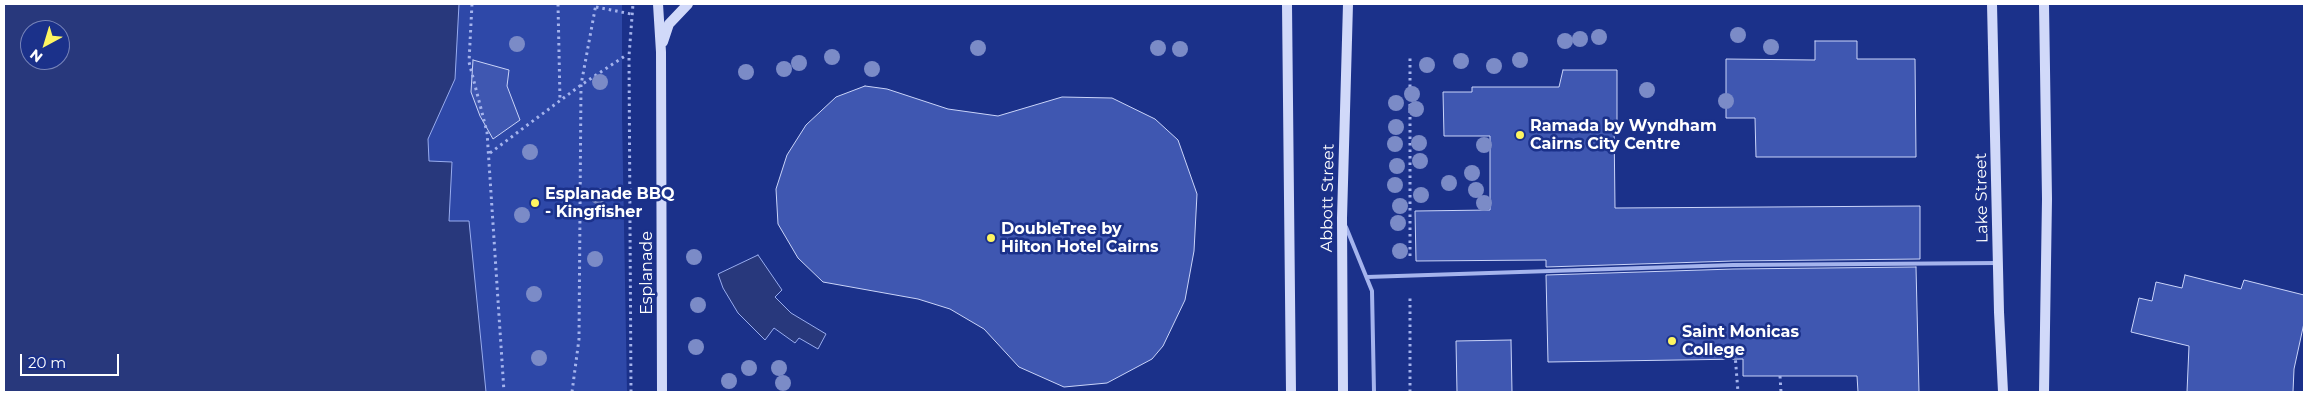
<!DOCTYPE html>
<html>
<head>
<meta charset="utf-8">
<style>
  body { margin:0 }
  #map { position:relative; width:2308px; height:396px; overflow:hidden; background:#1b318a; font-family:Montserrat,sans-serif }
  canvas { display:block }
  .frame { position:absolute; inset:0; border:5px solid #fff; pointer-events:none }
  .north { position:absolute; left:20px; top:20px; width:50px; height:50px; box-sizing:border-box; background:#1b318a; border:1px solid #7683b9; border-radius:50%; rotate:219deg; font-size:14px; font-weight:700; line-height:20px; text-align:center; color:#fff }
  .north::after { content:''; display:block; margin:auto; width:18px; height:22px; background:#fef561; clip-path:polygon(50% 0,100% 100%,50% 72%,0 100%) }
  .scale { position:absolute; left:20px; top:354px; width:99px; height:22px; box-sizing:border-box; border:2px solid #fff; border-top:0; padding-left:6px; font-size:15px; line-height:18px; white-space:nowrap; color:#fff; -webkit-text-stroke:4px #1b318a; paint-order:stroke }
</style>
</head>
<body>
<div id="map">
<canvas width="2308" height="396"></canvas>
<div class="frame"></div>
<div class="north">N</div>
<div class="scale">20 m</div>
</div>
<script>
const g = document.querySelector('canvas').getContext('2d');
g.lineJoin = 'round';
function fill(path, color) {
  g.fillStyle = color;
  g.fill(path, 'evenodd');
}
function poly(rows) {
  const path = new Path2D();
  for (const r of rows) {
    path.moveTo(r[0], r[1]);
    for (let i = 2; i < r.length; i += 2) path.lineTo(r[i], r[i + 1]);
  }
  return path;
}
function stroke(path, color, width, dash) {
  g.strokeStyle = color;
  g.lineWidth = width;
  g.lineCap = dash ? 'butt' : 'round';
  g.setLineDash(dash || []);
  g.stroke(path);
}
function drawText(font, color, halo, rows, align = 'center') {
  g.font = font + ' Montserrat,sans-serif';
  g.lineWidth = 5;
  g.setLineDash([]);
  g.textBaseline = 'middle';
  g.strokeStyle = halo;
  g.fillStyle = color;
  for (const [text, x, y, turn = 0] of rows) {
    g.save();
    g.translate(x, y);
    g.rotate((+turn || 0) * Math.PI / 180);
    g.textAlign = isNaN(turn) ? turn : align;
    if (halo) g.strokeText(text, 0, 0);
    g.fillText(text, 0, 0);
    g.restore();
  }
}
const green = poly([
  [4,4,622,4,622,117,627,392,4,392],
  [30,30,60,30,60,60,30,60]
]);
const water = poly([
  [4,4,459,4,455,79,428,139,429,161,452,162,449,221,469,221,486,392,4,392,4,4],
  [30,30,60,30,60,60,30,60,30,30],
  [758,255,782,290,775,297,791,313,826,334,818,349,799,338,795,343,774,328,765,340,738,313,723,288,718,274,758,255]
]);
const building = poly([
  [1815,41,1857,41,1857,59,1915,59,1916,157,1756,157,1755,118,1726,118,1726,59,1815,60,1815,41],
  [473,60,509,70,507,86,520,120,493,139,480,116,471,92,473,60],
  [1563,70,1617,70,1617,122,1614,123,1615,208,1920,206,1920,259,1733,261,1546,267,1546,260,1416,261,1415,211,1490,210,1490,136,1444,136,1443,92,1472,92,1472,87,1559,87,1563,70],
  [865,86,887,89,948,109,998,116,1062,97,1112,98,1155,119,1178,140,1197,194,1194,251,1185,300,1163,346,1152,359,1107,383,1064,387,1019,367,984,329,950,309,918,299,823,282,798,258,778,224,776,189,787,155,806,125,836,97,865,86],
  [1916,267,1919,392,1858,392,1857,376,1743,376,1743,359,1548,362,1546,275,1733,269,1916,267],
  [2185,275,2241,289,2244,280,2304,295,2304,323,2294,369,2293,392,2187,392,2189,346,2131,332,2139,298,2152,301,2156,282,2182,288,2185,275],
  [1511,340,1512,392,1457,392,1456,341,1511,340]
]);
const path = poly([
  [472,4,469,62,487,132,504,392],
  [558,4,560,100],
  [596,7,631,14],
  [490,153,581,85,625,56],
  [1410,256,1410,55],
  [1735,354,1738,392],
  [1780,376,1781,392],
  [572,392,579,339,581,85,596,4],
  [631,392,629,56,633,4],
  [1410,392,1410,295]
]);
const lane = poly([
  [1346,227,1372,291,1374,392],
  [1367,277,1733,265,1998,263]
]);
const secondary = poly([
  [658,4,661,52,662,392],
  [1287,4,1291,392],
  [1992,4,1999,312,2003,392],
  [2044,4,2047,199,2044,392],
  [663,42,669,24,688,4],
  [1343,392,1342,218,1348,4]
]);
const trees = [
  [1738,35],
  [1599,37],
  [1580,39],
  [1565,41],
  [517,44],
  [1771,47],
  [978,48],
  [1158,48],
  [1180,49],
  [832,57],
  [1520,60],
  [1461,61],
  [799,63],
  [1427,65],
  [1494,66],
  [784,69],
  [872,69],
  [746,72],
  [600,82],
  [1647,90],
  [1412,94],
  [1726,101],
  [1396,103],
  [1416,109],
  [1396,127],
  [1419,143],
  [1395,144],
  [1484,145],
  [530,152],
  [1420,161],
  [1397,166],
  [1472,173],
  [1449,183],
  [1395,185],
  [1476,190],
  [1421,195],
  [598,196],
  [1484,203],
  [1400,206],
  [522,215],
  [1398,223],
  [1400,251],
  [694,257],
  [595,259],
  [534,294],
  [698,305],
  [696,347],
  [539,358],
  [749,368],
  [779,368],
  [729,381],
  [783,383]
];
const markers = [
  [1520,135,5,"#fef561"],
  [535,203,5,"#fef561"],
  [991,238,5,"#fef561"],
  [1672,341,5,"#fef561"]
];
const poiNames = [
  ["Ramada by Wyndham",1530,126],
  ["Cairns City Centre",1530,144],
  ["Esplanade BBQ",545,194],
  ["- Kingfisher",545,212],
  ["DoubleTree by",1001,229],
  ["Hilton Hotel Cairns",1001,247],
  ["Saint Monicas",1682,332],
  ["College",1682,350]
];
const streetNames = [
  ["Abbott Street",1328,198,-89],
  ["Lake Street",1982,198,-91],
  ["Esplanade",647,273,-90]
];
fill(green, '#2e48a8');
fill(water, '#28387c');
stroke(water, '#98acef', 1);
fill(building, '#3f57b1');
stroke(building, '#cad4f9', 1);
stroke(path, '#a5b4ed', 3, [2.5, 4]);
stroke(lane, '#a5b4ed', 4);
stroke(secondary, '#d1d9f9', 10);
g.fillStyle = '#7b8bc7';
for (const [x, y] of trees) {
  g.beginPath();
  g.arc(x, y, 8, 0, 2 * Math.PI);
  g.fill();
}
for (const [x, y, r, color] of markers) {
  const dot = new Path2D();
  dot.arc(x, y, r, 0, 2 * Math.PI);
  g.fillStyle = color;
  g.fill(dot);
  stroke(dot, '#1b318a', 2);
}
drawText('bold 16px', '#fff', '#1b318a', poiNames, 'left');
drawText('16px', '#fff', '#1b318a', streetNames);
</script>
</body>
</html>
